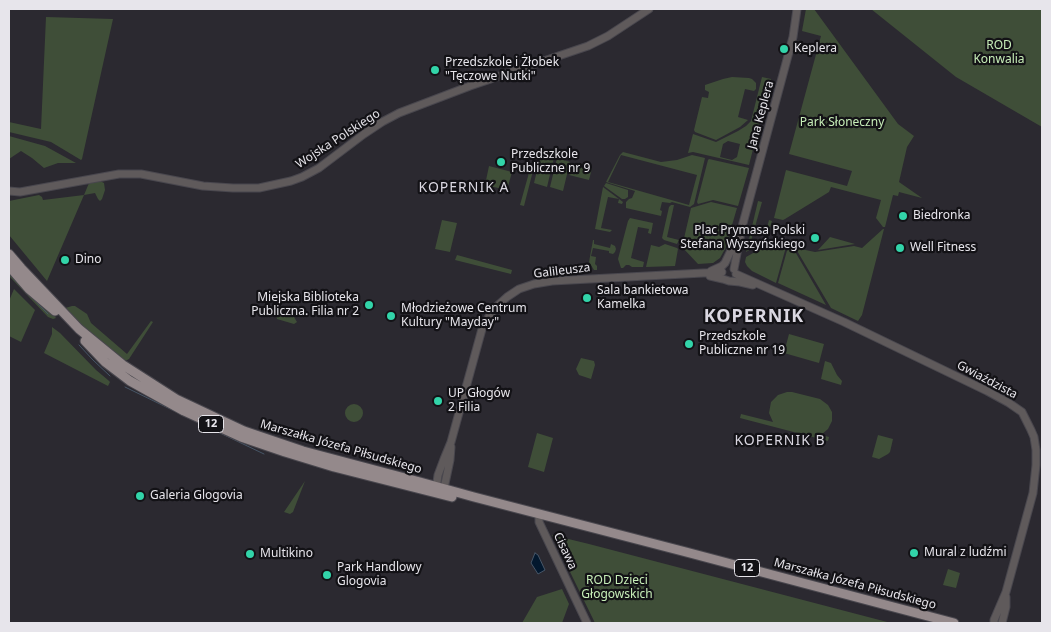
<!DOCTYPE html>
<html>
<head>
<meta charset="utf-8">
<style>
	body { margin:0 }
	#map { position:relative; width:1051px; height:632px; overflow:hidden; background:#2b2930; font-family:"Noto Sans",sans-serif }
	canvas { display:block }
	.frame { position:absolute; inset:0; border:10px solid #e7e5eb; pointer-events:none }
</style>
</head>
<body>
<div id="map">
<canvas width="1051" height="632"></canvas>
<div class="frame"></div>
</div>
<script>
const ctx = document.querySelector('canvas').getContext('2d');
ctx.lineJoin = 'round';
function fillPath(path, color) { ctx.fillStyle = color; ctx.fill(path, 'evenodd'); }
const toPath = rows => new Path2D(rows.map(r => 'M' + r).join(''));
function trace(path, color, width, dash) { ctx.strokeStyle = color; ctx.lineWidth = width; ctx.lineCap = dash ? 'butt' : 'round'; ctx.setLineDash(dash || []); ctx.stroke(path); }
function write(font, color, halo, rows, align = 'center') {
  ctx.font = font + ' "Noto Sans",sans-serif'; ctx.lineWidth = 4.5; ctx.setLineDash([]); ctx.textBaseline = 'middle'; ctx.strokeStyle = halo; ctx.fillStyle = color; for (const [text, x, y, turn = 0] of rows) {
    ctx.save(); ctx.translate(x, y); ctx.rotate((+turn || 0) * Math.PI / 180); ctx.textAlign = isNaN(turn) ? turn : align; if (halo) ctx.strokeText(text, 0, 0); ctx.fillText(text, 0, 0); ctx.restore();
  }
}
fillPath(toPath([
	[806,9,814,9,898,124,914,136,907,147,899,182,922,198,899,192,898,196,893,195,885,227,883,227,876,218,881,200,831,187,829,192,785,219,783,220,774,218,786,170,847,186,852,171,789,154,821,36,802,31],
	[871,9,1042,9,1042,127,956,77],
	[46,17,113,19,82,159,81,160,51,142,9,132,9,122,41,129],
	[732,77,749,78,752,79,756,83,756,89,754,91,745,89,738,117,748,120,740,127,716,140,695,132,694,130,702,97,708,98,709,92,705,90,705,85,723,79],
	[762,77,771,79,749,165,693,152,688,153,693,134,716,142,738,131,746,126,751,121],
	[728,141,740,144,737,157,732,160,720,157,723,144],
	[9,136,45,146,76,163,58,163,44,168,32,158,21,151,9,159],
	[623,152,661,162,677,160,692,155,705,158,694,204,690,207,672,202,670,203,662,202,660,210,662,211,661,216,626,208,626,202,629,199,632,198,635,191,606,182,620,155],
	[621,155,697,175,689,205,608,182],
	[541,154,554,158,547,187,534,183],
	[557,158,570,162,563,191,550,187],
	[709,159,749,168,738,206,713,200,698,204,697,202,708,160],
	[532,162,535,163,524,206,520,205],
	[572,163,592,168,589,180,569,175],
	[489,166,512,172,507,190,485,185],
	[100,181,104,183,105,190,102,199,100,201,98,199,95,193,84,195,47,281,9,235,9,201,39,195,42,197,43,200,84,195,89,183],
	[606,183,628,190,628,197,625,199,622,199,604,186],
	[603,187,623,202,622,204,618,203,619,199,608,197,601,228,612,230,610,232,595,229],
	[758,201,762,202,751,241,758,244,764,240,769,220,772,221,766,240,746,252],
	[711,202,737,208,725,249,720,258,713,263,698,264,682,247,691,208],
	[671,205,674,205,667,237,679,240,677,244,664,240,662,238,669,207],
	[630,218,653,223,651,234,648,233,649,229,638,227,631,258,644,262,643,267,632,267,629,265,626,265,623,268,621,268,618,259,628,221],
	[442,220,457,223,450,252,435,249],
	[883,229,884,229,862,315,858,321,831,308,796,249,796,248,815,252,854,246,862,248],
	[830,237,855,244,818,250],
	[593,240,594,240,594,244,610,248,611,244,615,246,616,249,615,252,613,254,609,253,609,251,593,248,591,256,596,257,595,264,597,266,597,270,594,270,589,262],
	[771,243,786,247,776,283,752,271,747,266,745,262,746,257],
	[665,244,677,248,678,249,675,266,646,267,651,245,659,247],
	[788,247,793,248,826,305,778,283],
	[457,255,512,270,511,274,455,260],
	[9,271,52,313,56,318,53,319,48,317,9,276],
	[14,289,35,310,21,342,9,336,9,301],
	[72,306,75,306,87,314,91,323,127,354,151,321,153,322,129,359,123,362,62,309],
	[288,307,297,322,294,324,277,319,276,313],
	[52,327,60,333,96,370,108,380,110,382,108,386,44,353,52,334],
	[789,334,824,344,819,363,784,353],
	[581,358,594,361,595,365,591,379,579,375,576,369],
	[825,361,831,363,837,375,842,381,841,385,821,379],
	[787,392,792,392,820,399,828,405,832,412,832,421,828,429,821,435,829,437,828,441,740,418,741,414,773,422,769,413,771,402,778,395],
	'345 413a9 9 0 1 1 18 0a9 9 0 1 1-18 0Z',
	[537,433,553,438,544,472,528,467],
	[878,435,893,439,890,452,888,454,879,459,872,457],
	[305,481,293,512,290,514,284,512],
	[552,535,589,544,891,623,595,623],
	[948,569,960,573,956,588,943,585],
	[562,589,569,604,562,623,522,623,537,597]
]), '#3f4e38');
const water = toPath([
	[535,553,538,555,545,570,538,574,531,563,535,553]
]);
fillPath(water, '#03182e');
trace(water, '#475667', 1);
trace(toPath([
	[9,274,48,314],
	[79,345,93,360,110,376],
	[125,387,199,423,264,454]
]), '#475667', 1);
const tertiary = toPath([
	[9,191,20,192,119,174,141,174,203,186,233,188,259,188,291,181,302,177,319,168,364,134,382,122,399,113,470,86,588,46,608,36,649,9],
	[734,269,742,227,793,37,797,9],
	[711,271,722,266,725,263,736,240],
	[736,274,844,322,987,391,1009,403,1022,412,1031,430,1034,437,1036,450,1036,465,1033,493,1006,592,994,620,994,623],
	[710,276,723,279,729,281,740,282,753,285],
	[436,489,438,475,444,459,451,442,482,329,488,318,497,306,507,297,519,289,534,284,552,281,722,272],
	[443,493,450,460,451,447],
	[539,514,539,522,587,623],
	[1002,623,1006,607,1006,597]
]);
const primary = toPath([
	[9,254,21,268,79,329,123,365,176,399,244,431,303,451,420,482,474,497,686,552,954,623],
	[9,266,29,289,55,311],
	[85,341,105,362,130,381,184,411,241,437,285,452,334,467,452,497]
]);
trace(tertiary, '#49474e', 9);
trace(primary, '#49474e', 11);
trace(tertiary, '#5f5a5b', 7);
trace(primary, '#94898b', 9);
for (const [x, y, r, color] of [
	[784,49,5,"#32d4a9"],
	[435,70,5,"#32d4a9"],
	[501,162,5,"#32d4a9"],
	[903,216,5,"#32d4a9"],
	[815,238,5,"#32d4a9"],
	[900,248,5,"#32d4a9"],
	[65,260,5,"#32d4a9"],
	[587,298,5,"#32d4a9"],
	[369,305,5,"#32d4a9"],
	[391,316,5,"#32d4a9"],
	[689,344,5,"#32d4a9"],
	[438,401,5,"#32d4a9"],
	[140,496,5,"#32d4a9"],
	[914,553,5,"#32d4a9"],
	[250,554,5,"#32d4a9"],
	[327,575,5,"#32d4a9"]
]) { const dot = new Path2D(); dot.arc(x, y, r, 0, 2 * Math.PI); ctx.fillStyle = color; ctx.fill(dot); trace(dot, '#131216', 2); }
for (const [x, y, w] of [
	[211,424,25],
	[747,568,25]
]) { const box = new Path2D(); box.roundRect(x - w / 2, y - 8.5, w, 17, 4); ctx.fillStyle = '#131216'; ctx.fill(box); trace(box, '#e7e5eb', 1); }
write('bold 11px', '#e7e5eb', null, [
	["12",211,424],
	["12",747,568]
]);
write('12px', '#c7eeb8', '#131216', [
	["ROD",999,46],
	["Konwalia",999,60],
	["Park Słoneczny",842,123],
	["ROD Dzieci",617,581],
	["Głogowskich",617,595]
]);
write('12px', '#e7e5eb', '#131216', [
	["Keplera",794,49],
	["Przedszkole i Żłobek",445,63],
	["\"Tęczowe Nutki\"",445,77],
	["Przedszkole",511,155],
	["Publiczne nr 9",511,169],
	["Biedronka",913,216],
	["Plac Prymasa Polski",805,231,"right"],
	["Stefana Wyszyńskiego",805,245,"right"],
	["Well Fitness",910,248],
	["Dino",75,260],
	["Sala bankietowa",597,291],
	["Kamelka",597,305],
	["Miejska Biblioteka",359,298,"right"],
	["Publiczna. Filia nr 2",359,312,"right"],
	["Młodzieżowe Centrum",401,309],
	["Kultury \"Mayday\"",401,323],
	["Przedszkole",699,337],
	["Publiczne nr 19",699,351],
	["UP Głogów",448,394],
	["2 Filia",448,408],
	["Galeria Glogovia",150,496],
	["Mural z ludźmi",924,553],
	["Multikino",260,554],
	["Park Handlowy",337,568],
	["Glogovia",337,582]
], 'left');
write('12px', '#e7e5eb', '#131216', [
	["Jana Keplera",761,115,-75],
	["Wojska Polskiego",338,139,-33],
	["Galileusza",562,271,-7],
	["Gwiaździsta",987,380,28],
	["Marszałka Józefa Piłsudskiego",341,447,16],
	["Cisawa",565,551,65],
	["Marszałka Józefa Piłsudskiego",855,584,15]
]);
ctx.letterSpacing = '1px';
write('14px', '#dad7e1', '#131216', [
	["KOPERNIK A",464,188],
	["KOPERNIK B",780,441]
]);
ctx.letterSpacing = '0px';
ctx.letterSpacing = '1px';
write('bold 18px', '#dad7e1', '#131216', [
	["KOPERNIK",754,317]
]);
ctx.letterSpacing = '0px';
</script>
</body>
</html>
